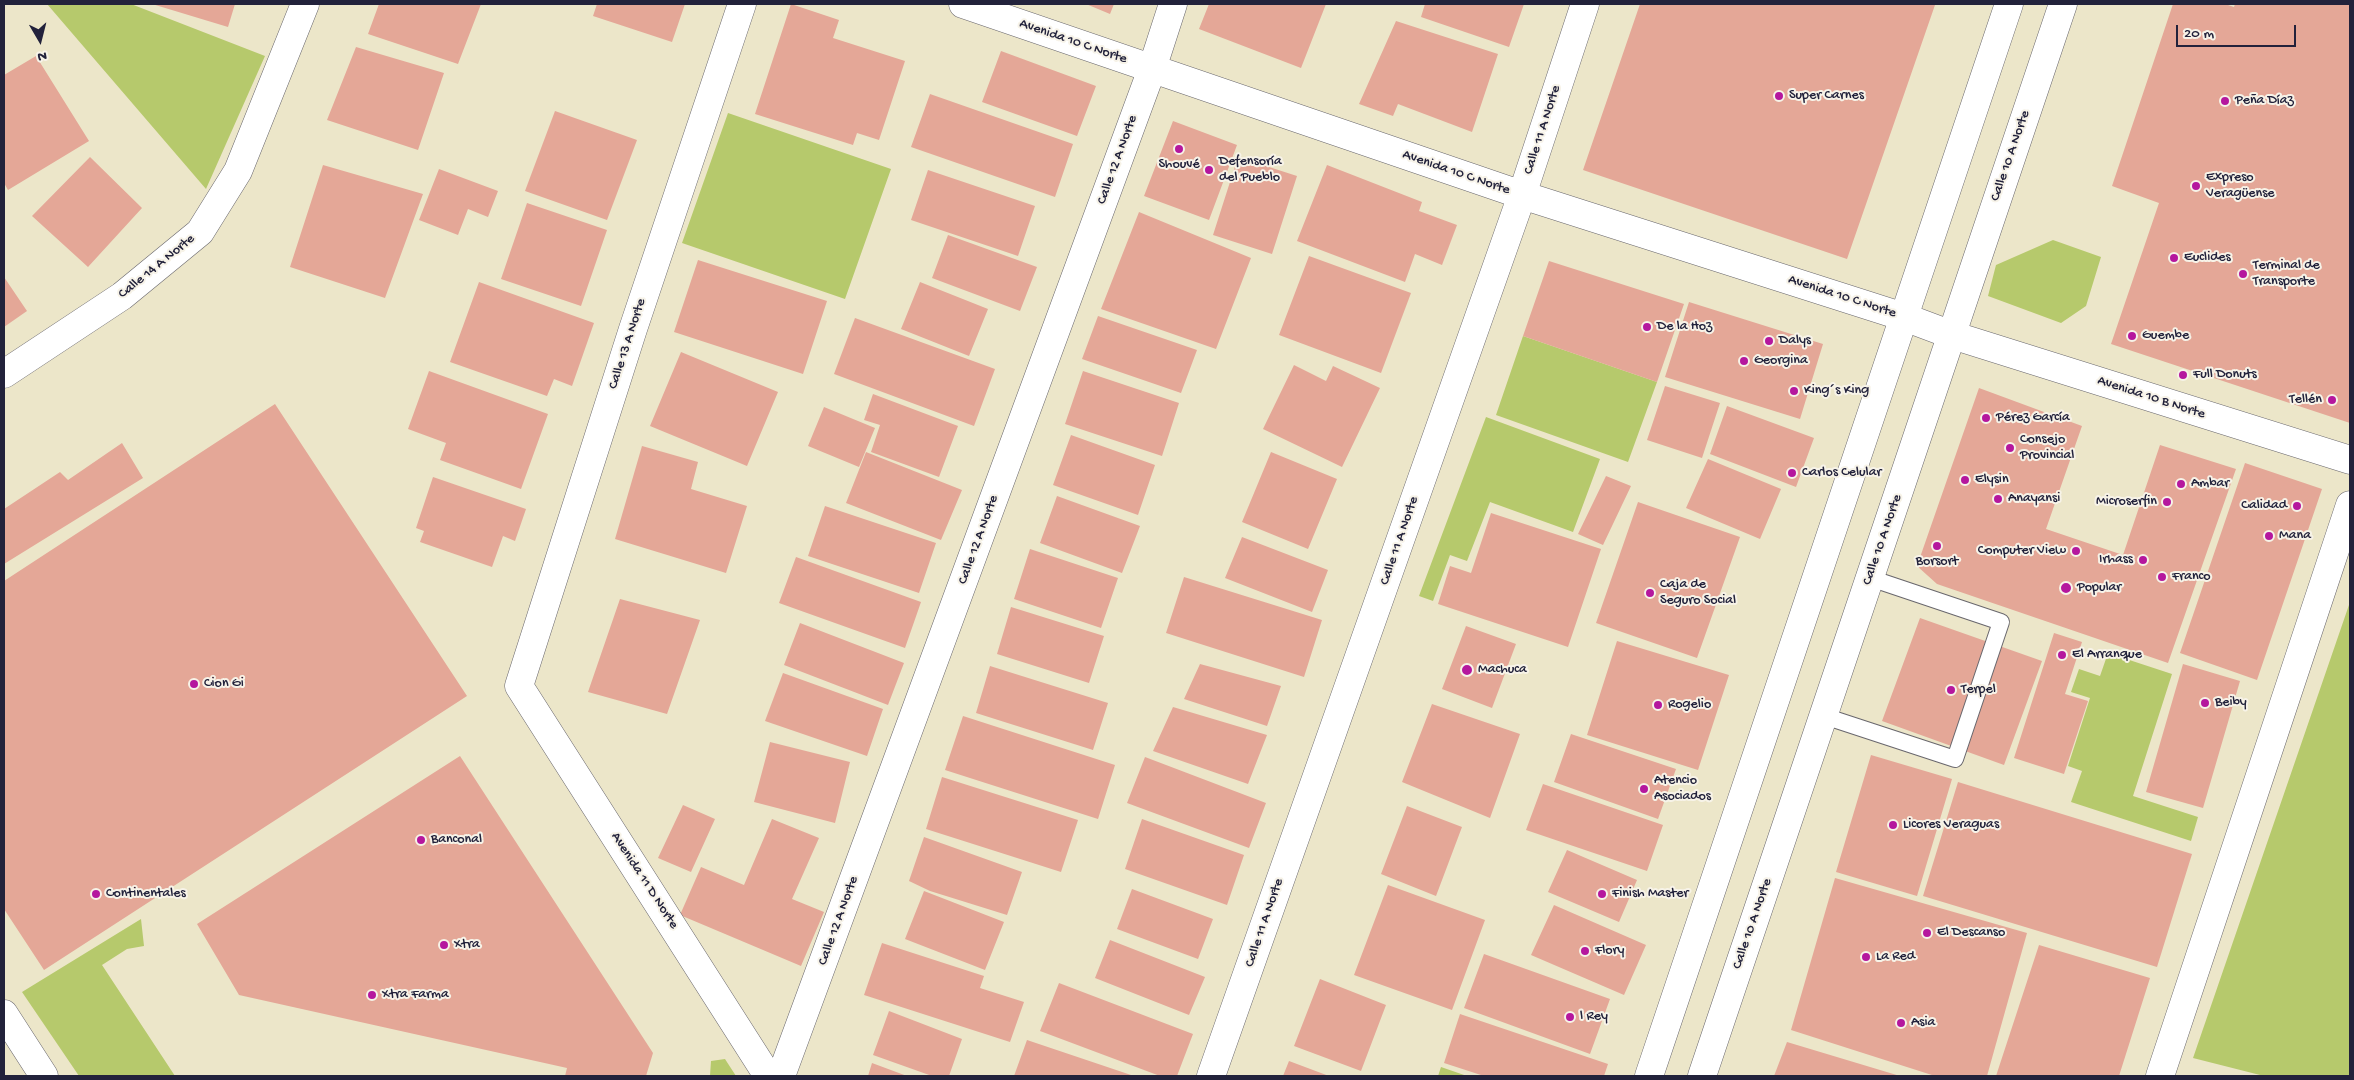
<!DOCTYPE html>
<html>
<head>
<meta charset="utf-8">
<style>
	body { margin:0 }
	#map { position:relative; width:2354px; height:1080px; overflow:hidden; background:#ece6c9; font-family:"Gochi Hand",sans-serif }
	canvas { display:block }
	.frame { position:absolute; inset:0; border:5px solid #22223b; pointer-events:none }
	.north { position:absolute; left:15px; top:15px; width:50px; height:50px; -webkit-text-stroke:4px #f7f3e8; paint-order:stroke; rotate:172deg; font-size:14px; font-weight:700; line-height:20px; text-align:center; color:#22223b }
	.north::after { content:''; display:block; margin:auto; width:18px; height:22px; background:#22223b; clip-path:polygon(50% 0,100% 100%,50% 72%,0 100%) }
	.scale { position:absolute; left:2176px; top:25px; width:120px; height:22px; box-sizing:border-box; border:2px solid #22223b; border-top:0; padding-left:6px; font-size:15px; line-height:18px; white-space:nowrap; color:#22223b; -webkit-text-stroke:4px #f7f3e8; paint-order:stroke }
</style>
</head>
<body>
<div id="map">
<canvas width="2354" height="1080"></canvas>
<div class="frame"></div>
<div class="north">N</div>
<div class="scale">20 m</div>
</div>
<script>
const ctx = document.querySelector('canvas').getContext('2d');
ctx.lineJoin = 'round';
function fillPath(path, color) { ctx.fillStyle = color; ctx.fill(path, 'evenodd'); }
const toPath = rows => new Path2D(rows.map(r => 'M' + r).join(''));
function trace(path, color, width, dash) { ctx.strokeStyle = color; ctx.lineWidth = width; ctx.lineCap = dash ? 'butt' : 'round'; ctx.setLineDash(dash || []); ctx.stroke(path); }
function write(font, color, halo, rows, align = 'center') {
  ctx.font = font + ' "Gochi Hand",sans-serif'; ctx.lineWidth = 4; ctx.setLineDash([]); ctx.textBaseline = 'middle'; ctx.strokeStyle = halo; ctx.fillStyle = color; for (const [text, x, y, turn = 0] of rows) {
    ctx.save(); ctx.translate(x, y); ctx.rotate((+turn || 0) * Math.PI / 180); ctx.textAlign = isNaN(turn) ? turn : align; if (halo) ctx.strokeText(text, 0, 0); ctx.fillText(text, 0, 0); ctx.restore();
  }
}
fillPath(toPath([
	[47,4,131,4,265,56,206,189],
	[728,113,891,169,845,299,682,243],
	[2053,240,2101,257,2086,306,2061,323,1988,296,1996,265],
	[1523,336,1657,382,1628,462,1496,415],
	[1486,417,1600,459,1573,532,1490,502,1467,561,1450,555,1433,601,1419,596],
	[2350,602,2350,1076,2264,1076,2193,1058],
	[2108,653,2172,674,2133,796,2198,817,2191,841,2071,802,2082,771,2068,766,2090,698,2071,692,2079,669,2100,676],
	[141,919,144,946,127,949,102,965,175,1076,79,1076,22,992],
	[725,1059,736,1076,710,1076,711,1061],
	[1441,1067,1467,1076,1438,1076]
]), '#b6c96c');
fillPath(toPath([
	[152,4,235,4,228,27],
	[379,4,481,4,458,64,368,34],
	[597,4,685,4,672,42,593,16],
	[791,4,839,20,833,38,905,61,879,140,857,133,853,145,755,114],
	[1086,4,1114,4,1110,14],
	[1209,4,1326,4,1301,68,1199,29],
	[1425,4,1524,4,1509,47,1421,17],
	[1640,4,1935,5,1847,259,1583,170],
	[2173,4,2225,4,2234,7,2235,4,2350,4,2350,423,2111,344,2159,203,2112,186],
	[1396,21,1498,54,1472,132,1398,104,1393,116,1359,104],
	[356,47,444,73,418,150,327,120],
	[1001,51,1096,86,1077,136,982,102],
	[36,56,89,141,8,190,4,183,4,75],
	[930,94,1073,144,1055,197,911,147],
	[555,111,637,140,607,220,525,191],
	[1173,121,1237,145,1209,220,1144,196],
	[90,157,142,208,88,267,32,216],
	[1238,157,1297,176,1272,254,1213,235],
	[323,165,423,194,385,298,290,267],
	[1327,165,1422,202,1419,211,1457,225,1442,265,1415,254,1405,282,1297,241],
	[439,169,498,191,488,217,468,209,458,235,419,220],
	[928,170,1035,206,1018,256,911,220],
	[527,203,607,230,581,306,501,279],
	[1139,212,1251,258,1216,349,1101,309],
	[948,235,1037,267,1020,311,932,278],
	[1309,256,1411,293,1381,373,1279,335],
	[698,260,827,301,803,374,674,332],
	[1549,261,1684,304,1657,382,1523,336],
	[4,277,27,311,4,327],
	[479,282,594,323,572,386,554,379,547,396,450,362],
	[920,282,988,309,969,356,901,329],
	[1689,302,1823,344,1800,419,1665,377],
	[1098,316,1197,350,1181,393,1082,359],
	[855,318,995,369,974,426,834,374],
	[681,352,778,392,747,466,650,426],
	[1294,365,1326,381,1333,366,1380,388,1342,467,1263,429],
	[429,371,548,414,521,489,440,460,446,443,408,429],
	[1083,371,1179,403,1162,456,1065,424],
	[1665,386,1720,403,1702,458,1647,440],
	[1979,388,2082,426,2046,529,2123,555,2160,445,2236,469,2168,663,1937,584,1917,566],
	[873,394,958,426,939,477,871,452,880,425,864,420],
	[275,404,467,696,44,970,4,909,4,581],
	[1727,406,1814,438,1796,487,1710,454],
	[824,407,875,428,859,467,808,446],
	[1071,435,1155,465,1138,515,1053,485],
	[122,443,143,478,4,564,4,509,60,472,68,480],
	[642,446,698,462,691,489,747,506,726,573,615,539],
	[866,452,962,490,941,540,846,503],
	[1271,452,1337,479,1308,549,1242,522],
	[1708,459,1781,489,1760,539,1686,508],
	[2245,463,2322,489,2257,680,2180,653],
	[1606,476,1631,486,1603,545,1578,534],
	[433,477,526,509,515,541,503,536,492,567,420,542,424,531,416,528],
	[1057,496,1140,526,1122,573,1040,543],
	[1638,502,1740,537,1697,658,1596,623],
	[825,506,936,543,919,593,808,556],
	[1491,513,1601,549,1568,647,1438,604,1450,566,1471,573],
	[1242,537,1328,570,1312,612,1225,578],
	[1030,549,1118,578,1101,628,1014,599],
	[796,557,921,602,905,648,779,603],
	[1184,577,1322,620,1304,677,1166,633],
	[620,599,700,620,667,714,588,692],
	[1011,607,1104,636,1089,683,997,654],
	[1920,618,2042,661,2004,765,1882,721],
	[800,623,904,663,888,705,784,665],
	[1466,626,1516,644,1492,708,1442,689],
	[2054,633,2082,642,2065,694,2088,701,2064,774,2014,758],
	[1617,641,1729,675,1698,770,1587,735],
	[1200,664,1281,686,1267,726,1184,699],
	[2183,664,2240,681,2203,808,2146,792],
	[990,666,1108,703,1093,750,976,713],
	[783,673,883,709,867,756,765,721],
	[1432,704,1520,734,1490,818,1402,782],
	[1173,707,1267,735,1248,784,1153,751],
	[963,716,1115,765,1098,819,945,770],
	[1571,734,1676,769,1658,819,1554,782],
	[770,742,850,762,835,823,754,802],
	[1871,755,1952,779,1917,896,1836,872],
	[460,756,653,1053,646,1076,565,1076,567,1068,239,995,197,924],
	[1145,757,1266,803,1249,848,1127,803],
	[942,777,1078,820,1061,872,926,829],
	[1958,782,2192,854,2157,967,1923,896],
	[1543,784,1663,825,1647,871,1526,830],
	[683,805,715,819,691,872,658,858],
	[1407,806,1462,827,1436,896,1381,874],
	[772,819,819,838,792,899,824,912,801,966,680,915,701,867,744,885],
	[1142,819,1244,855,1227,905,1125,869],
	[924,837,1022,872,1007,915,930,891,909,881],
	[1567,850,1637,880,1619,922,1548,892],
	[1835,878,2027,933,1987,1076,1935,1076,1791,1030],
	[1388,885,1485,920,1452,1010,1354,975],
	[1132,889,1213,919,1198,959,1117,929],
	[924,891,1004,922,985,970,905,939],
	[1554,905,1646,945,1624,995,1531,955],
	[1110,940,1205,977,1189,1015,1095,978],
	[882,943,984,976,980,988,1024,1002,1010,1042,864,995],
	[2039,945,2150,978,2119,1076,1996,1076],
	[1484,954,1610,999,1590,1054,1464,1008],
	[1320,979,1386,1005,1361,1071,1294,1046],
	[1059,983,1193,1034,1177,1076,1160,1076,1040,1031],
	[889,1011,962,1039,949,1076,932,1076,873,1055],
	[1460,1014,1608,1064,1604,1076,1484,1076,1444,1063],
	[1027,1040,1134,1076,1014,1076],
	[1787,1042,1900,1076,1774,1076],
	[1289,1061,1329,1076,1283,1076],
	[872,1063,907,1076,868,1076]
]), '#e4a797');
const lane = toPath([
	[1824,716,1955,759,2001,622,1870,578]
]);
const street = toPath([
	[742,4,633,329,519,686,768,1076],
	[963,4,1522,195,1904,317],
	[4,374,122,296,200,232,238,171,305,4],
	[781,1076,1152,69,1173,4],
	[1211,1076,1522,195,1585,4],
	[2160,1076,2350,505]
]);
const secondary = toPath([
	[1904,317,1952,335,2350,460]
]);
const primary = toPath([
	[1649,1076,2009,4],
	[1702,1076,2063,4]
]);
const highway = toPath([
	[4,1014,44,1076]
]);
trace(lane, '#69676d', 18);
trace(street, '#69676d', 29);
trace(secondary, '#69676d', 29);
trace(primary, '#69676d', 29);
trace(highway, '#69676d', 29);
trace(lane, '#fff', 16);
trace(street, '#fff', 28);
trace(secondary, '#fff', 28);
trace(primary, '#fff', 28);
trace(highway, '#fff', 28);
for (const [x, y, r, color] of [
	[1779,96,5,"#b5179e"],
	[2225,101,5,"#b5179e"],
	[1179,149,5,"#b5179e"],
	[1209,170,5,"#b5179e"],
	[2196,186,5,"#b5179e"],
	[2174,258,5,"#b5179e"],
	[2243,274,5,"#b5179e"],
	[1647,327,5,"#b5179e"],
	[2132,336,5,"#b5179e"],
	[1769,341,5,"#b5179e"],
	[1744,361,5,"#b5179e"],
	[2183,375,5,"#b5179e"],
	[1794,391,5,"#b5179e"],
	[2332,400,5,"#b5179e"],
	[1986,418,5,"#b5179e"],
	[2010,448,5,"#b5179e"],
	[1792,473,5,"#b5179e"],
	[1965,480,5,"#b5179e"],
	[2181,484,5,"#b5179e"],
	[1998,499,5,"#b5179e"],
	[2167,502,5,"#b5179e"],
	[2297,506,5,"#b5179e"],
	[2269,536,5,"#b5179e"],
	[1937,546,5,"#b5179e"],
	[2076,551,5,"#b5179e"],
	[2143,560,5,"#b5179e"],
	[2162,577,5,"#b5179e"],
	[2066,588,6,"#b5179e"],
	[1650,593,5,"#b5179e"],
	[2062,655,5,"#b5179e"],
	[1467,670,6,"#b5179e"],
	[194,684,5,"#b5179e"],
	[1951,690,5,"#b5179e"],
	[2205,703,5,"#b5179e"],
	[1658,705,5,"#b5179e"],
	[1644,789,5,"#b5179e"],
	[1893,825,5,"#b5179e"],
	[421,840,5,"#b5179e"],
	[96,894,5,"#b5179e"],
	[1602,894,5,"#b5179e"],
	[1927,933,5,"#b5179e"],
	[444,945,5,"#b5179e"],
	[1585,951,5,"#b5179e"],
	[1866,957,5,"#b5179e"],
	[372,995,5,"#b5179e"],
	[1570,1017,5,"#b5179e"],
	[1901,1023,5,"#b5179e"]
]) { const dot = new Path2D(); dot.arc(x, y, r, 0, 2 * Math.PI); ctx.fillStyle = color; ctx.fill(dot); trace(dot, '#f7f3e8', 2); }
write('14px', '#22223b', '#f7f3e8', [
	["Avenida 10 C Norte",1073,42,19],
	["Calle 11 A Norte",1543,130,-72],
	["Calle 10 A Norte",2011,156,-71],
	["Calle 12 A Norte",1118,160,-70],
	["Avenida 10 C Norte",1456,173,19],
	["Calle 14 A Norte",157,267,-39],
	["Avenida 10 C Norte",1842,297,18],
	["Calle 13 A Norte",628,344,-72],
	["Avenida 10 B Norte",2151,398,18],
	["Calle 12 A Norte",979,540,-70],
	["Calle 10 A Norte",1883,540,-71],
	["Calle 11 A Norte",1400,541,-71],
	["Avenida 11 D Norte",644,881,57],
	["Calle 12 A Norte",839,921,-70],
	["Calle 11 A Norte",1265,923,-71],
	["Calle 10 A Norte",1753,924,-71]
]);
write('14px', '#22223b', '#f7f3e8', [
	["Super Carnes",1789,96],
	["Peña Díaz",2235,101],
	["Defensoría",1219,162],
	["del Pueblo",1219,178],
	["Shouvé",1179,165,"center"],
	["Expreso",2206,178],
	["Veragüense",2206,194],
	["Euclides",2184,258],
	["Terminal de",2253,266],
	["Transporte",2253,282],
	["De la Hoz",1657,327],
	["Guembe",2142,336],
	["Dalys",1779,341],
	["Georgina",1754,361],
	["Full Donuts",2193,375],
	["King´s King",1804,391],
	["Tellén",2322,400,"right"],
	["Pérez García",1996,418],
	["Consejo",2020,440],
	["Provincial",2020,456],
	["Carlos Celular",1802,473],
	["Elysin",1975,480],
	["Ambar",2191,484],
	["Anayansi",2008,499],
	["Microserfin",2157,502,"right"],
	["Calidad",2287,506,"right"],
	["Mana",2279,536],
	["Computer View",2066,551,"right"],
	["Irhass",2133,560,"right"],
	["Borsort",1937,562,"center"],
	["Franco",2172,577],
	["Caja de",1660,585],
	["Seguro Social",1660,601],
	["Popular",2077,588],
	["El Arranque",2072,655],
	["Machuca",1478,670],
	["Cion Gi",204,684],
	["Terpel",1961,690],
	["Beiby",2215,703],
	["Rogelio",1668,705],
	["Atencio",1654,781],
	["Asociados",1654,797],
	["Licores Veraguas",1903,825],
	["Banconal",431,840],
	["Continentales",106,894],
	["Finish Master",1612,894],
	["El Descanso",1937,933],
	["Xtra",454,945],
	["Flory",1595,951],
	["La Red",1876,957],
	["Xtra Farma",382,995],
	["l Rey",1580,1017],
	["Asia",1911,1023]
], 'left');
</script>
</body>
</html>
